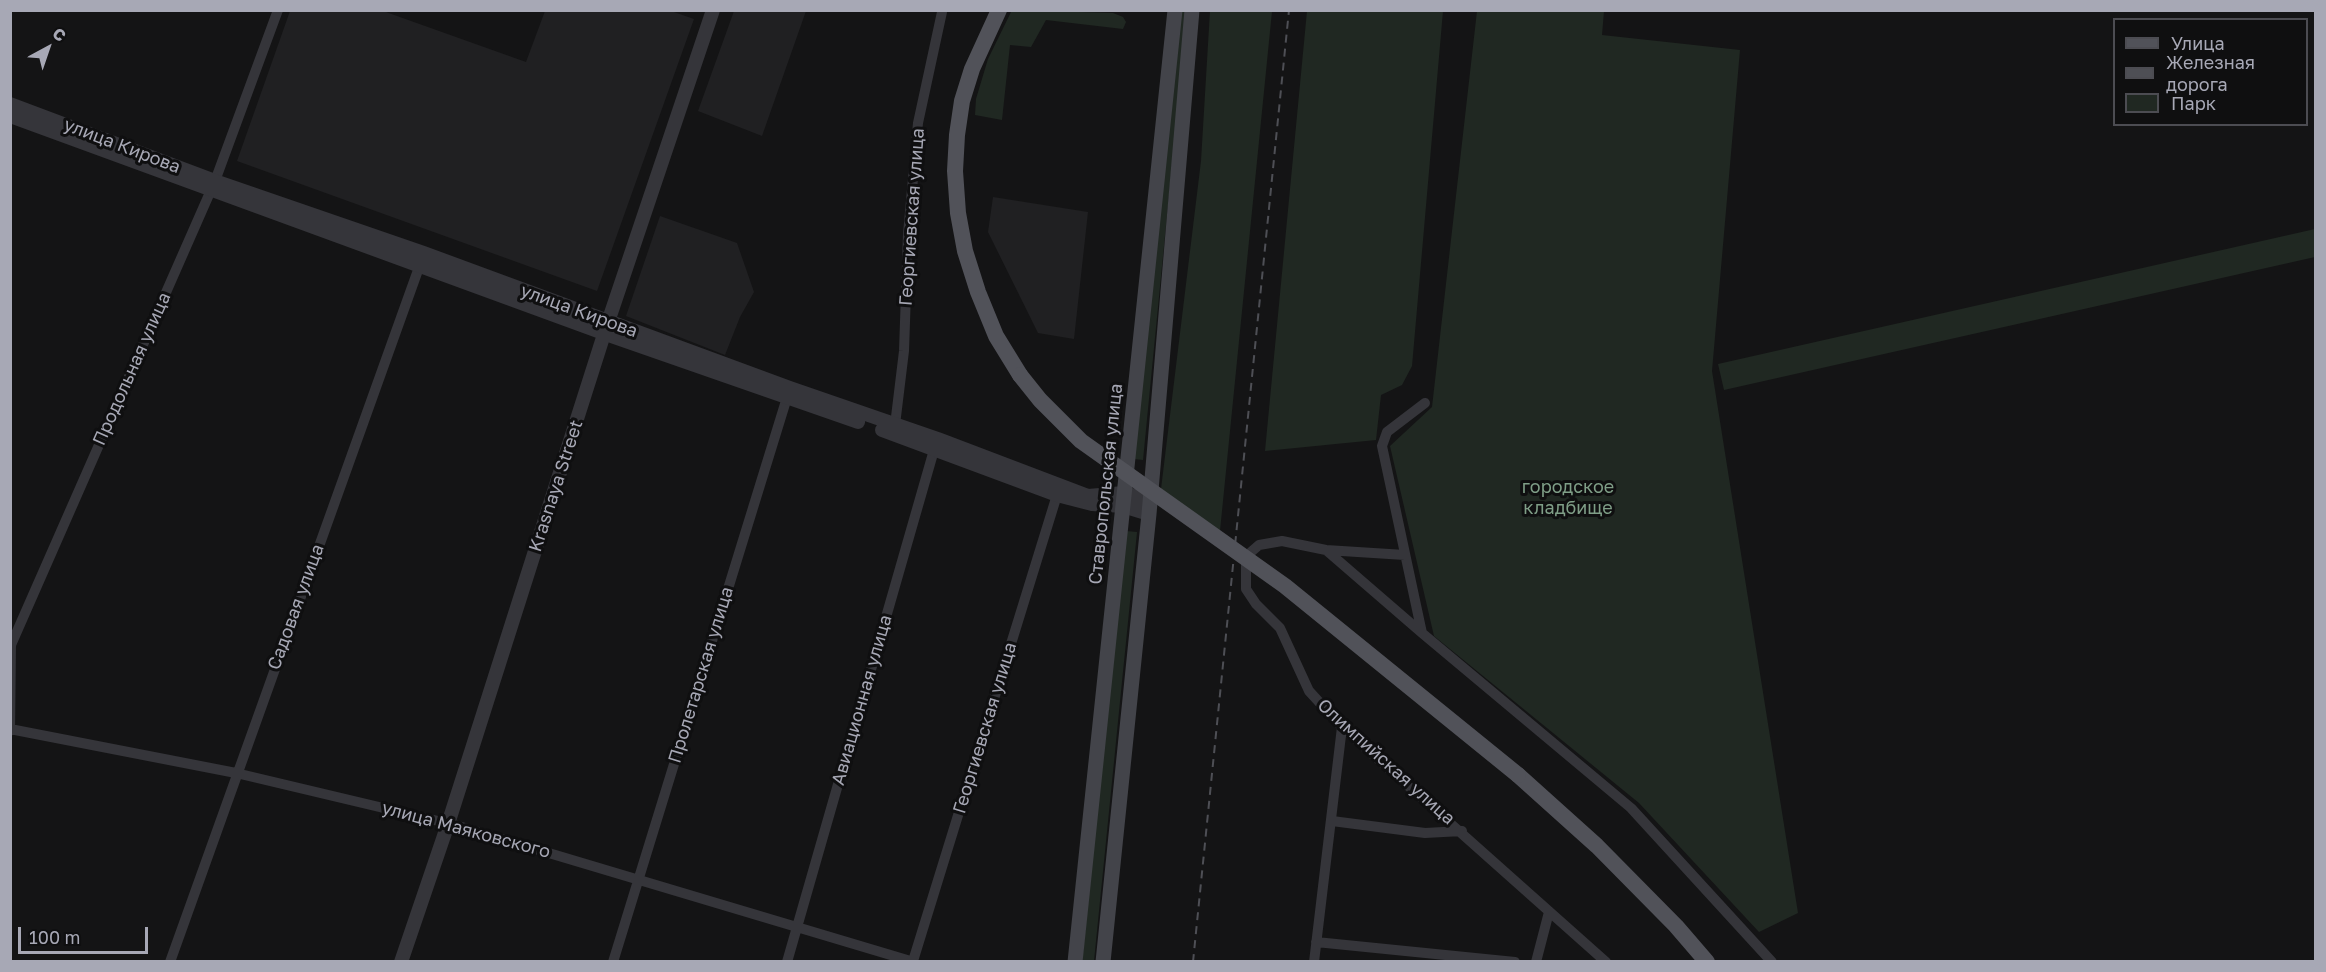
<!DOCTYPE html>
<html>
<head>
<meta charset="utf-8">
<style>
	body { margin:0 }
	#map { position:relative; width:2326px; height:972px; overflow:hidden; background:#141415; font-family:"Golos Text",sans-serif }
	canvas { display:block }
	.frame { position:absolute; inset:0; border:12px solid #a7a8b5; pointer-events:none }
	.legend { position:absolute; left:2113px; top:18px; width:195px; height:108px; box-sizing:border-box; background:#0f0f10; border:2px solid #4c4c52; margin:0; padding:8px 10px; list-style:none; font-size:18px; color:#a7a8b5 }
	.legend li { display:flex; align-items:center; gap:12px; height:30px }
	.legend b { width:30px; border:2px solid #4c4c52 }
	.north { position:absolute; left:18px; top:18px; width:60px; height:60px; -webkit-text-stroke:4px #0f0f10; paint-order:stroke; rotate:40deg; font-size:16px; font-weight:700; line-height:24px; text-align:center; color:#a7a8b5 }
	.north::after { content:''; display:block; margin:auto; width:21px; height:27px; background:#a7a8b5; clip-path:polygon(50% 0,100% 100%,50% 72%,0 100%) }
	.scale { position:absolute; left:18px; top:927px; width:130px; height:27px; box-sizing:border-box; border:3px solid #a7a8b5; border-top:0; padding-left:8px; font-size:18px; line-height:21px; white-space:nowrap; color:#a7a8b5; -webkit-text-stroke:4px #0f0f10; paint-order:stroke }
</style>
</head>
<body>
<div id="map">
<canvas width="2326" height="972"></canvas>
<div class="frame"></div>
<ul class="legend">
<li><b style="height:8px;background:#515259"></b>Улица</li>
<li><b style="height:8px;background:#4e4f55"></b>Железная дорога</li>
<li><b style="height:16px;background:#202822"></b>Парк</li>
</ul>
<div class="north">С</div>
<div class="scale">100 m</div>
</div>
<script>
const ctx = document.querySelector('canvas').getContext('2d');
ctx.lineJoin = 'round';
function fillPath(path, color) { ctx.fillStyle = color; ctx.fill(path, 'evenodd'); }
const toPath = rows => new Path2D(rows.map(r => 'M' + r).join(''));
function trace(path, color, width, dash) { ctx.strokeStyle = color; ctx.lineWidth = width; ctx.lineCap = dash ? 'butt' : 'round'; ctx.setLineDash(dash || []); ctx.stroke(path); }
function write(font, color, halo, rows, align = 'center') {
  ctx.font = font + ' "Golos Text",sans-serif'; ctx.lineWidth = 6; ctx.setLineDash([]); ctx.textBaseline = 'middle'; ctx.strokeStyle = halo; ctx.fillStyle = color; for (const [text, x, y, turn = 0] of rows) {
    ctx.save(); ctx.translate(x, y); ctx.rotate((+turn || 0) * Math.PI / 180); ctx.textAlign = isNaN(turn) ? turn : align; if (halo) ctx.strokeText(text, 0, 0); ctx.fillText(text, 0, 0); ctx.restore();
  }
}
fillPath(toPath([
	[290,11,383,11,526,62,545,11,671,11,694,19,597,291,237,161],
	[734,11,806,11,762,136,698,111],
	[993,197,1088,212,1074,339,1038,333,988,232],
	[660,216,737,243,754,292,740,317,725,355,626,316]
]), '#202022');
fillPath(toPath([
	[1012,10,1113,13,1123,17,1126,22,1123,29,1046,20,1031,47,1010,45,1002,120,975,115,976,99,988,59],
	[1178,11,1187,11,1143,460,1134,459],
	[1210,11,1272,11,1220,531,1161,489,1201,161],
	[1307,11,1443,11,1412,366,1402,385,1381,395,1376,440,1265,451],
	[1477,11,1604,11,1602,35,1740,50,1712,371,1798,913,1759,932,1639,803,1434,636,1390,446,1432,407],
	[2315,229,2315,257,1724,390,1718,364],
	[1126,531,1137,532,1094,961,1082,962]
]), '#202822');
trace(toPath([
	[895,425,904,351,908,234,918,123,942,12],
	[1326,550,1422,633,1631,808,1772,962],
	[1405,555,1326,550,1282,541,1259,545,1251,552,1246,565,1246,589,1256,604,1280,628,1309,691,1342,727,1606,962],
	[1422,633,1382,446,1387,432,1425,403],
	[10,729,236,773,455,825,914,962],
	[10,731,11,645,215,181,278,10],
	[1332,821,1425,833,1462,831],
	[1316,942,1515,962],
	[913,961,1057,495],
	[170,962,422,259],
	[613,962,789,391],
	[787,962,936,443],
	[1314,962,1342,727],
	[1536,962,1549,912]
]), '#35353a', 10);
trace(toPath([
	[10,104,215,181,424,253,790,388,938,439,1088,496,1124,493,1150,500],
	[10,116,614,337,858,422],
	[882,430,1057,495,1092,504,1123,506,1149,514],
	[401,962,448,824,606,328,713,10]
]), '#35353a', 14);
trace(toPath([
	[1075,962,1175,10],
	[1103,962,1149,514,1192,10]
]), '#43444a', 15);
trace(toPath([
	[999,10,972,69,962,101,957,135,955,171,958,213,965,251,978,292,996,336,1020,375],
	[1518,775,1597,846,1676,926,1707,962]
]), '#515259', 16);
trace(toPath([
	[1193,962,1289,10]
]), '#4e4f55', 2, [8, 6]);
trace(toPath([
	[1020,375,1040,400,1081,441,1285,586,1518,775]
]), '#515259', 16);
write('18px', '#a7a8b5', '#0f0f10', [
	["улица Кирова",122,146,21],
	["Георгиевская улица",912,217,-86],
	["улица Кирова",579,311,20],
	["Продольная улица",132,369,-66],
	["Ставропольская улица",1106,484,-84],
	["Krasnaya Street",556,486,-72],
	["Садовая улица",296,607,-70],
	["Пролетарская улица",701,675,-73],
	["Авиационная улица",862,700,-74],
	["Георгиевская улица",985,728,-73],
	["Олимпийская улица",1386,762,42],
	["улица Маяковского",466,830,15]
]);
write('18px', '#7f9e87', '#0f0f10', [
	["городское",1568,487],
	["кладбище",1568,508]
]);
</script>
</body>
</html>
